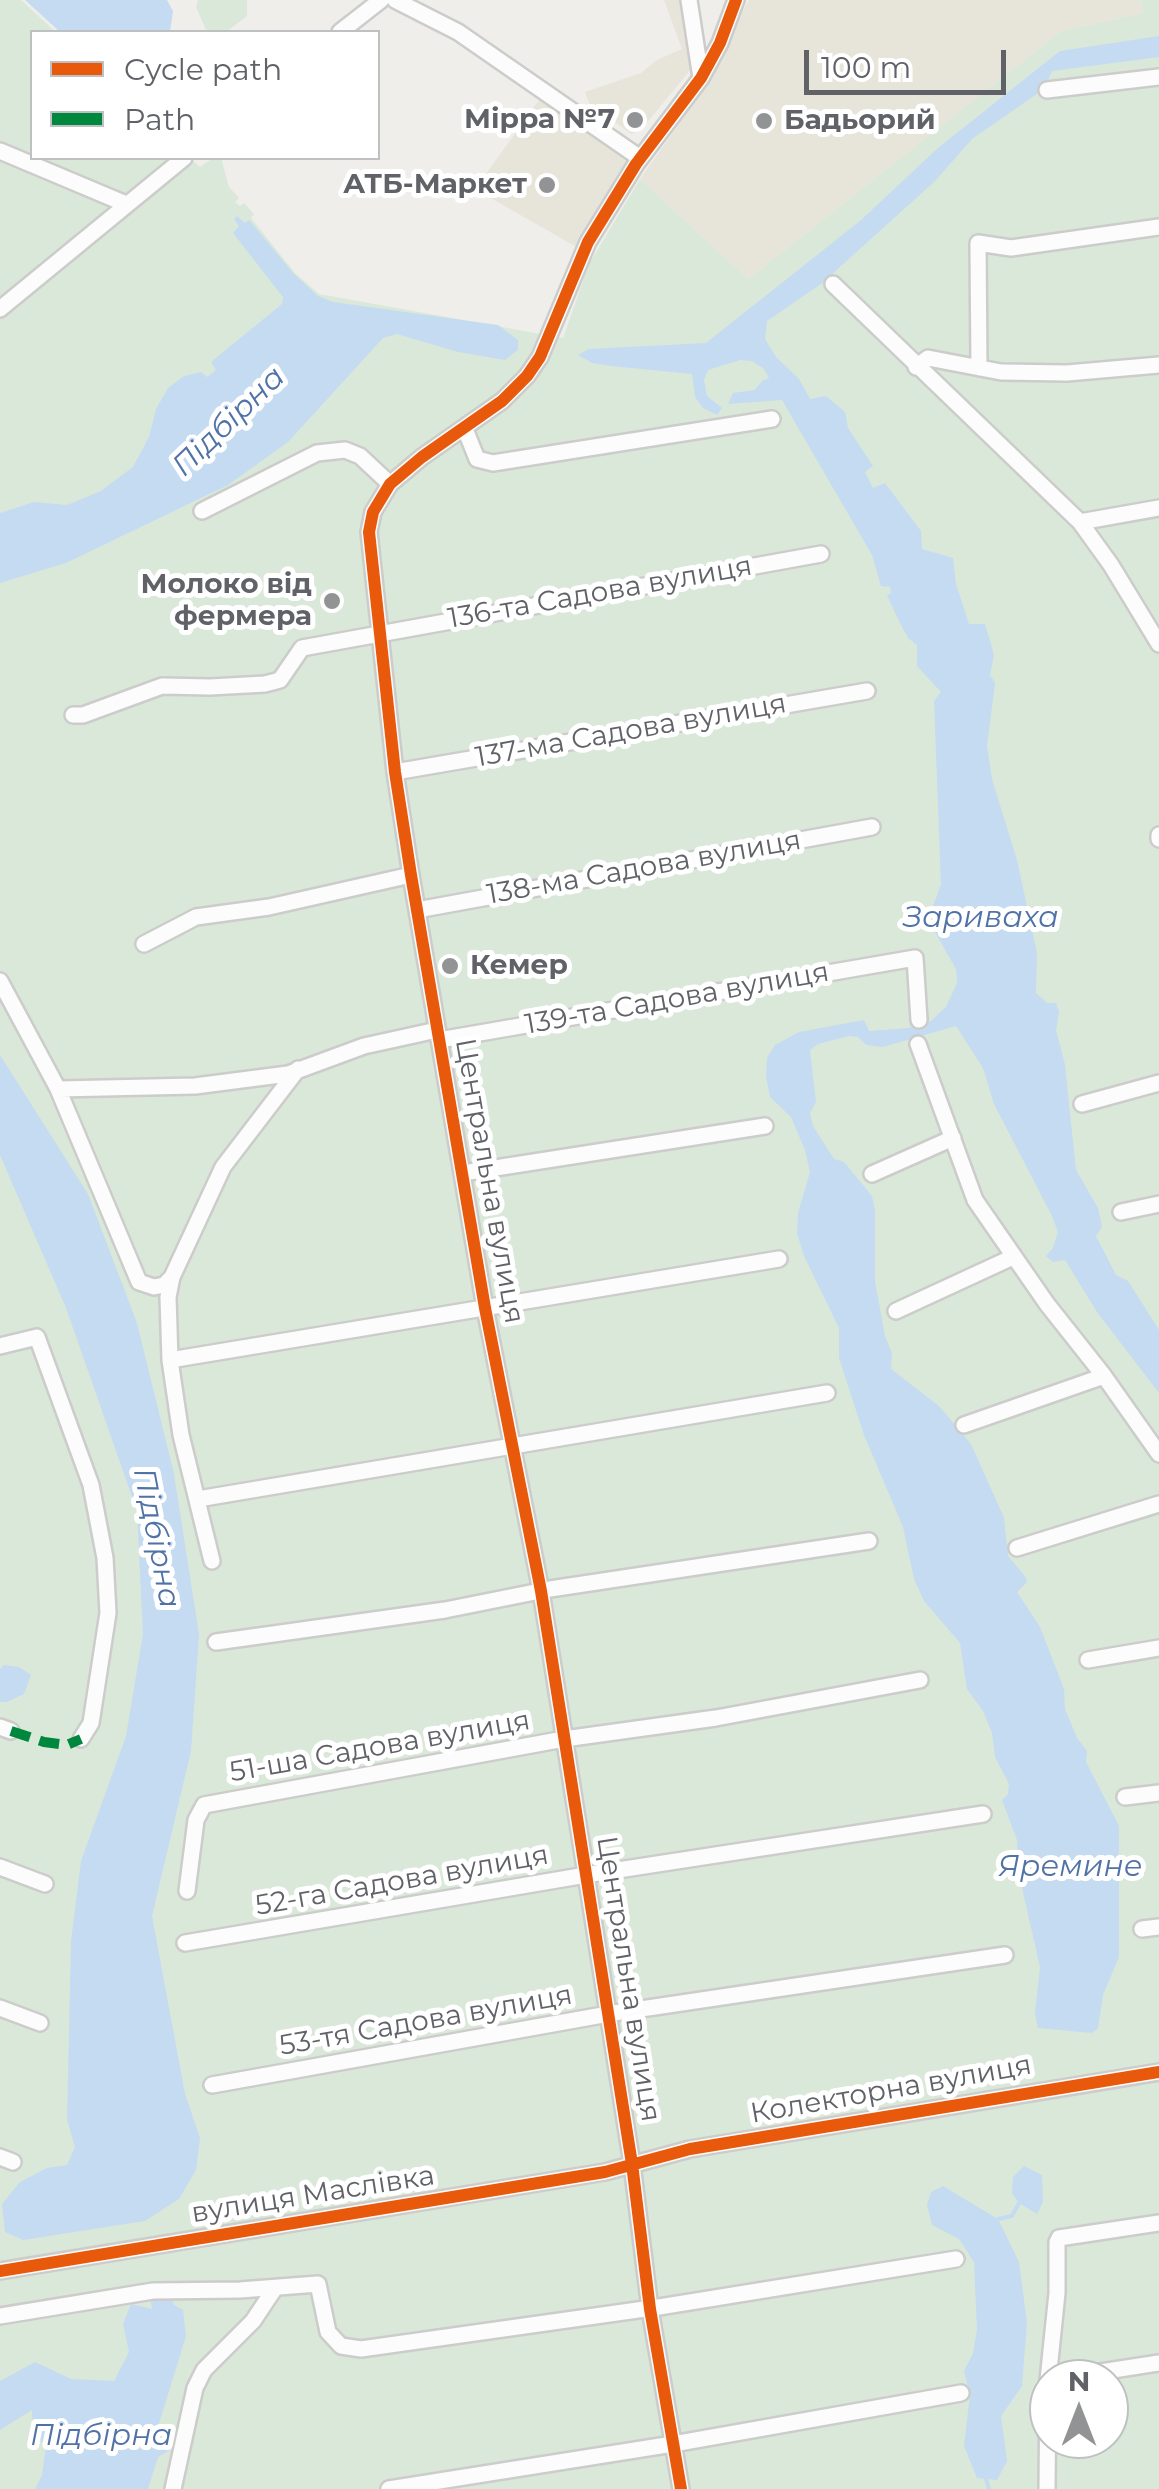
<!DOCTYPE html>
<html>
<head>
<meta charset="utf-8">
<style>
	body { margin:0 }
	#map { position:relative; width:1159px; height:2489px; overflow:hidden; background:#efeeea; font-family:Montserrat,sans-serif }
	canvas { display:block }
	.legend { position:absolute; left:30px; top:30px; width:350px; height:130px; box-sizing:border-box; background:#fff; border:2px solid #bfc0c2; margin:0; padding:12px 18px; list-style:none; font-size:30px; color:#606267 }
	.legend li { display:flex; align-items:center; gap:20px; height:50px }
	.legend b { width:50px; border:2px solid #bfc0c2 }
	.north { position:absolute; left:1029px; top:2359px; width:100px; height:100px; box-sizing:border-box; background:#fff; border:2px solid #bfc0c2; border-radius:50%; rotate:0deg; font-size:28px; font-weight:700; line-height:40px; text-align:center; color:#606267 }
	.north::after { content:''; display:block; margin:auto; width:35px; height:45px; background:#929395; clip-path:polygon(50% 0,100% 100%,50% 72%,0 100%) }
	.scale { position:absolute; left:804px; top:50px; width:202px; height:45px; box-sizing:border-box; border:5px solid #606267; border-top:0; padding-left:12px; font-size:30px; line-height:35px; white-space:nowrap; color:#606267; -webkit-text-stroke:8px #fff; paint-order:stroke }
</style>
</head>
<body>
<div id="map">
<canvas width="1159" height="2489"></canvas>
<ul class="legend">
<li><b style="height:12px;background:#e8590c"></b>Cycle path</li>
<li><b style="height:12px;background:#00873e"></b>Path</li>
</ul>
<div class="north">N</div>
<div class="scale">100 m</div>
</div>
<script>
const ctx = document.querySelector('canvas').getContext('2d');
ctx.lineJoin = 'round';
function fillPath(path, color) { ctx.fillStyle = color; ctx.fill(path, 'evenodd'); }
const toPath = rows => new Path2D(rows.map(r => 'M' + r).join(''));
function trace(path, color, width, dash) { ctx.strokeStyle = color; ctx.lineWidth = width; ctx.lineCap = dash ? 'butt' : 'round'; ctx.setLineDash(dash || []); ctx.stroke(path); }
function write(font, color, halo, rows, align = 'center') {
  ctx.font = font + ' Montserrat,sans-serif'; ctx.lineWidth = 10; ctx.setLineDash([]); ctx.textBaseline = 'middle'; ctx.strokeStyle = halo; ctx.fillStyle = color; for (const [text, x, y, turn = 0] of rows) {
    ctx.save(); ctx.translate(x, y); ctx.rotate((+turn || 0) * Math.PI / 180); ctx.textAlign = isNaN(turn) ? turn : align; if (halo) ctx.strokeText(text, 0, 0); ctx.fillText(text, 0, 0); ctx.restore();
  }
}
fillPath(toPath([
	[664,0,680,0,694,40,692,68,640,131,631,134,589,103,585,92,641,73,657,60,682,49],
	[749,0,1140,0,1143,13,1061,31,748,279,640,179,698,97],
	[542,96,627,155,630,163,580,249,475,189]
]), '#e7e4d9');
fillPath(toPath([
	[0,0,21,0,56,32,32,32,32,158,190,158,200,167,213,158,221,158,229,187,239,198,235,202,240,206,244,203,254,214,251,218,295,273,319,294,563,338,589,264,640,179,748,279,1061,31,1143,13,1140,0,1159,0,1159,2489,0,2489],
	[1049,2379,1109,2379,1109,2439,1049,2439],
	[198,0,247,0,247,16,226,32,207,32,196,7]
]), '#dae8d9');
fillPath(toPath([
	[25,0,167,0,173,11,170,32,60,32],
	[1159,36,1159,57,1052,71,1044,89,972,139,935,181,821,284,767,321,765,339,776,357,799,379,810,399,826,396,845,412,848,428,873,466,865,472,873,488,885,483,921,531,922,549,953,558,956,584,969,624,985,624,994,655,990,675,995,683,987,746,992,779,1017,860,1037,953,1036,993,1047,1003,1056,1003,1059,1012,1056,1030,1065,1065,1076,1170,1098,1208,1102,1227,1096,1236,1116,1275,1128,1281,1159,1330,1159,1393,1097,1312,1065,1260,1053,1262,1046,1256,1053,1248,1058,1232,1052,1216,994,1104,983,1068,956,1026,883,1047,866,1045,858,1037,849,1036,818,1044,810,1050,816,1102,810,1113,813,1126,834,1159,844,1162,872,1196,875,1210,875,1281,885,1336,892,1353,891,1369,939,1406,971,1444,1004,1518,1008,1556,1025,1576,1027,1582,1017,1592,1040,1627,1064,1689,1065,1709,1077,1738,1087,1751,1086,1762,1119,1826,1119,1957,1103,1995,1098,2028,1092,2033,1038,2028,1035,2013,1040,1967,1019,1875,1017,1840,1002,1800,1008,1794,1009,1784,995,1757,992,1733,983,1711,967,1689,960,1643,924,1601,914,1579,903,1527,864,1435,839,1358,839,1328,804,1256,797,1233,798,1213,810,1172,805,1150,791,1117,770,1097,766,1077,767,1058,775,1045,799,1032,864,1020,869,1031,908,1028,931,1021,946,1007,957,983,956,969,935,932,931,911,941,885,934,701,941,692,917,666,917,645,908,638,897,617,887,595,891,593,890,587,881,586,872,555,782,400,728,404,733,393,755,390,762,381,769,378,764,369,752,361,740,360,708,370,704,380,707,396,722,408,717,415,703,408,695,397,692,374,611,366,592,363,578,355,589,349,706,343,860,221,938,148,1060,51],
	[237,216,245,223,249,220,294,274,318,296,333,302,498,325,518,340,518,350,505,360,458,352,397,334,383,338,288,442,228,485,66,563,0,583,0,513,34,502,67,505,101,491,133,467,149,437,156,409,168,388,184,376,201,372,207,377,216,370,211,362,282,304,283,297,233,233,239,226,234,219],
	[0,1055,88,1194,137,1323,174,1474,199,1634,191,1751,152,1916,185,2094,200,2138,196,2170,179,2199,145,2221,23,2240,5,2232,2,2204,20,2182,47,2168,67,2165,75,2147,67,2120,71,1941,81,1861,126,1736,143,1634,137,1511,66,1308,0,1155],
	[4,1665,19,1667,31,1675,24,1694,7,1702,0,1702,0,1669],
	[1024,2166,1042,2175,1043,2202,1037,2214,1019,2203,1012,2193,1013,2177],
	[943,2186,998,2219,1019,2262,1027,2323,1022,2386,1001,2416,1007,2461,997,2480,977,2478,964,2446,970,2394,964,2371,973,2353,977,2330,974,2262,959,2239,932,2225,927,2205,931,2192],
	[170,2294,174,2305,183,2310,186,2336,157,2430,172,2449,158,2457,148,2489,35,2489,42,2475,46,2445,33,2433,32,2410,0,2430,0,2381,35,2362,71,2379,114,2381,129,2352,123,2324,131,2304,152,2309,150,2297]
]), '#c5dbf2');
trace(toPath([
	[998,2219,1012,2216,1019,2203],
	[986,2479,989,2489]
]), '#c5dbf2', 4);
const minor = toPath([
	[395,0,458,32,640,158],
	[689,0,701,78],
	[340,32,381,0],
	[1047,90,1159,77],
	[0,151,126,204],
	[833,284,1080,522,1111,565,1159,644],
	[0,309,184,158],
	[916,367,928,358,1001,372,1067,373,1159,365],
	[979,368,978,243,1011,248,1159,227],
	[465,429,477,459,493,463,772,419],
	[202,511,317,453,345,450,360,456,390,484],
	[1080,522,1159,508],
	[73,715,83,715,162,686,210,687,265,684,280,680,302,648,821,554],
	[395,772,867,691],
	[1159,835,1159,839],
	[417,910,872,827],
	[144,944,196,917,269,907,411,875],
	[0,981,58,1089,139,1282,154,1287,164,1285,172,1277],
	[439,1040,915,958,919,1020],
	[918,1044,975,1200,1047,1304,1104,1376,1159,1454],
	[58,1089,195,1086,288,1074,364,1046,437,1030],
	[1082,1104,1159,1083],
	[463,1173,765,1126],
	[872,1174,953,1138],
	[1121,1212,1159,1204],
	[896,1311,1013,1257],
	[0,1346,37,1337,91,1485,105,1558,108,1613,91,1723,81,1739],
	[170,1360,779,1259],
	[964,1425,1104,1376],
	[198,1499,827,1393],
	[1017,1548,1159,1504],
	[212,1561,181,1435,170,1360,168,1297,172,1277,223,1167,298,1069],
	[216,1642,445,1610,550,1589,869,1541],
	[1088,1660,1159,1648],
	[0,1727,11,1731],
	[1125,1797,1159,1793],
	[0,1867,45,1884],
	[187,1891,196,1820,204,1805,564,1739,716,1718,920,1680],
	[1142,1929,1159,1927],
	[185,1943,592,1874,983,1814],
	[0,2008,40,2023],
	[212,2085,614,2013,1005,1955],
	[0,2157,13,2162],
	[0,2271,605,2172,690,2149,1159,2072],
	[0,2316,153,2291,240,2290,318,2284,328,2332,341,2346,361,2349,659,2307,956,2259],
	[1055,2379,1159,2363],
	[173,2489,195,2388,204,2370,253,2321,275,2288],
	[389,2489,673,2444,961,2393],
	[681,2489,650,2309,632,2164,541,1591,485,1308,411,875,395,772,369,532,373,512,390,484,422,457,502,401,527,376,540,357,588,242,636,164,701,78,720,43,736,0],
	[1047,2489,1048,2380,1057,2293,1057,2242,1059,2238,1159,2223]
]);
trace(minor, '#cccccb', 20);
trace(minor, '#fdfcfc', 15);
trace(toPath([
	[11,1731,44,1742,67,1745,81,1739]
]), '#00873e', 10, [20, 10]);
trace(toPath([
	[0,2271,605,2172,690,2149,1159,2072],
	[681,2489,650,2309,632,2164,541,1591,485,1308,411,875,395,772,369,532,373,512,390,484,422,457,502,401,527,376,540,357,588,242,636,164,701,78,720,43,736,0]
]), '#e8590c', 12);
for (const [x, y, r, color] of [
	[635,120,10,"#929395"],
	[764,121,10,"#929395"],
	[547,185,10,"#929395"],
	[332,601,10,"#929395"],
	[450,966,10,"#929395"]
]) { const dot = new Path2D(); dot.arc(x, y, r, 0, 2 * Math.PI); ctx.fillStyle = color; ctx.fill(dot); trace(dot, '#fff', 4); }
write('bold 28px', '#606267', '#fff', [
	["Мірра №7",615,120],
	["Бадьорий",784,121,"left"],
	["АТБ-Маркет",527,185],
	["Молоко від",312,585],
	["фермера",312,617],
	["Кемер",470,966,"left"]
], 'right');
write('28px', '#606267', '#fff', [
	["136-та Садова вулиця",600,593,-10],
	["137-ма Садова вулиця",631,731,-10],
	["138-ма Садова вулиця",644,868,-10],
	["139-та Садова вулиця",677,999,-10],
	["Центральна вулиця",489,1181,80],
	["51-ша Садова вулиця",380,1747,-10],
	["52-га Садова вулиця",402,1881,-10],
	["Центральна вулиця",628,1979,81],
	["53-тя Садова вулиця",426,2021,-10],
	["Колекторна вулиця",891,2090,-10],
	["вулиця Маслівка",313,2195,-9]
]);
write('italic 30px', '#5072a7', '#fff', [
	["Підбірна",229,422,-44],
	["Зариваха",981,918],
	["Підбірна",156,1538,79],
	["Яремине",1070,1867],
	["Підбірна",101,2436]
]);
</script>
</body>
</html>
